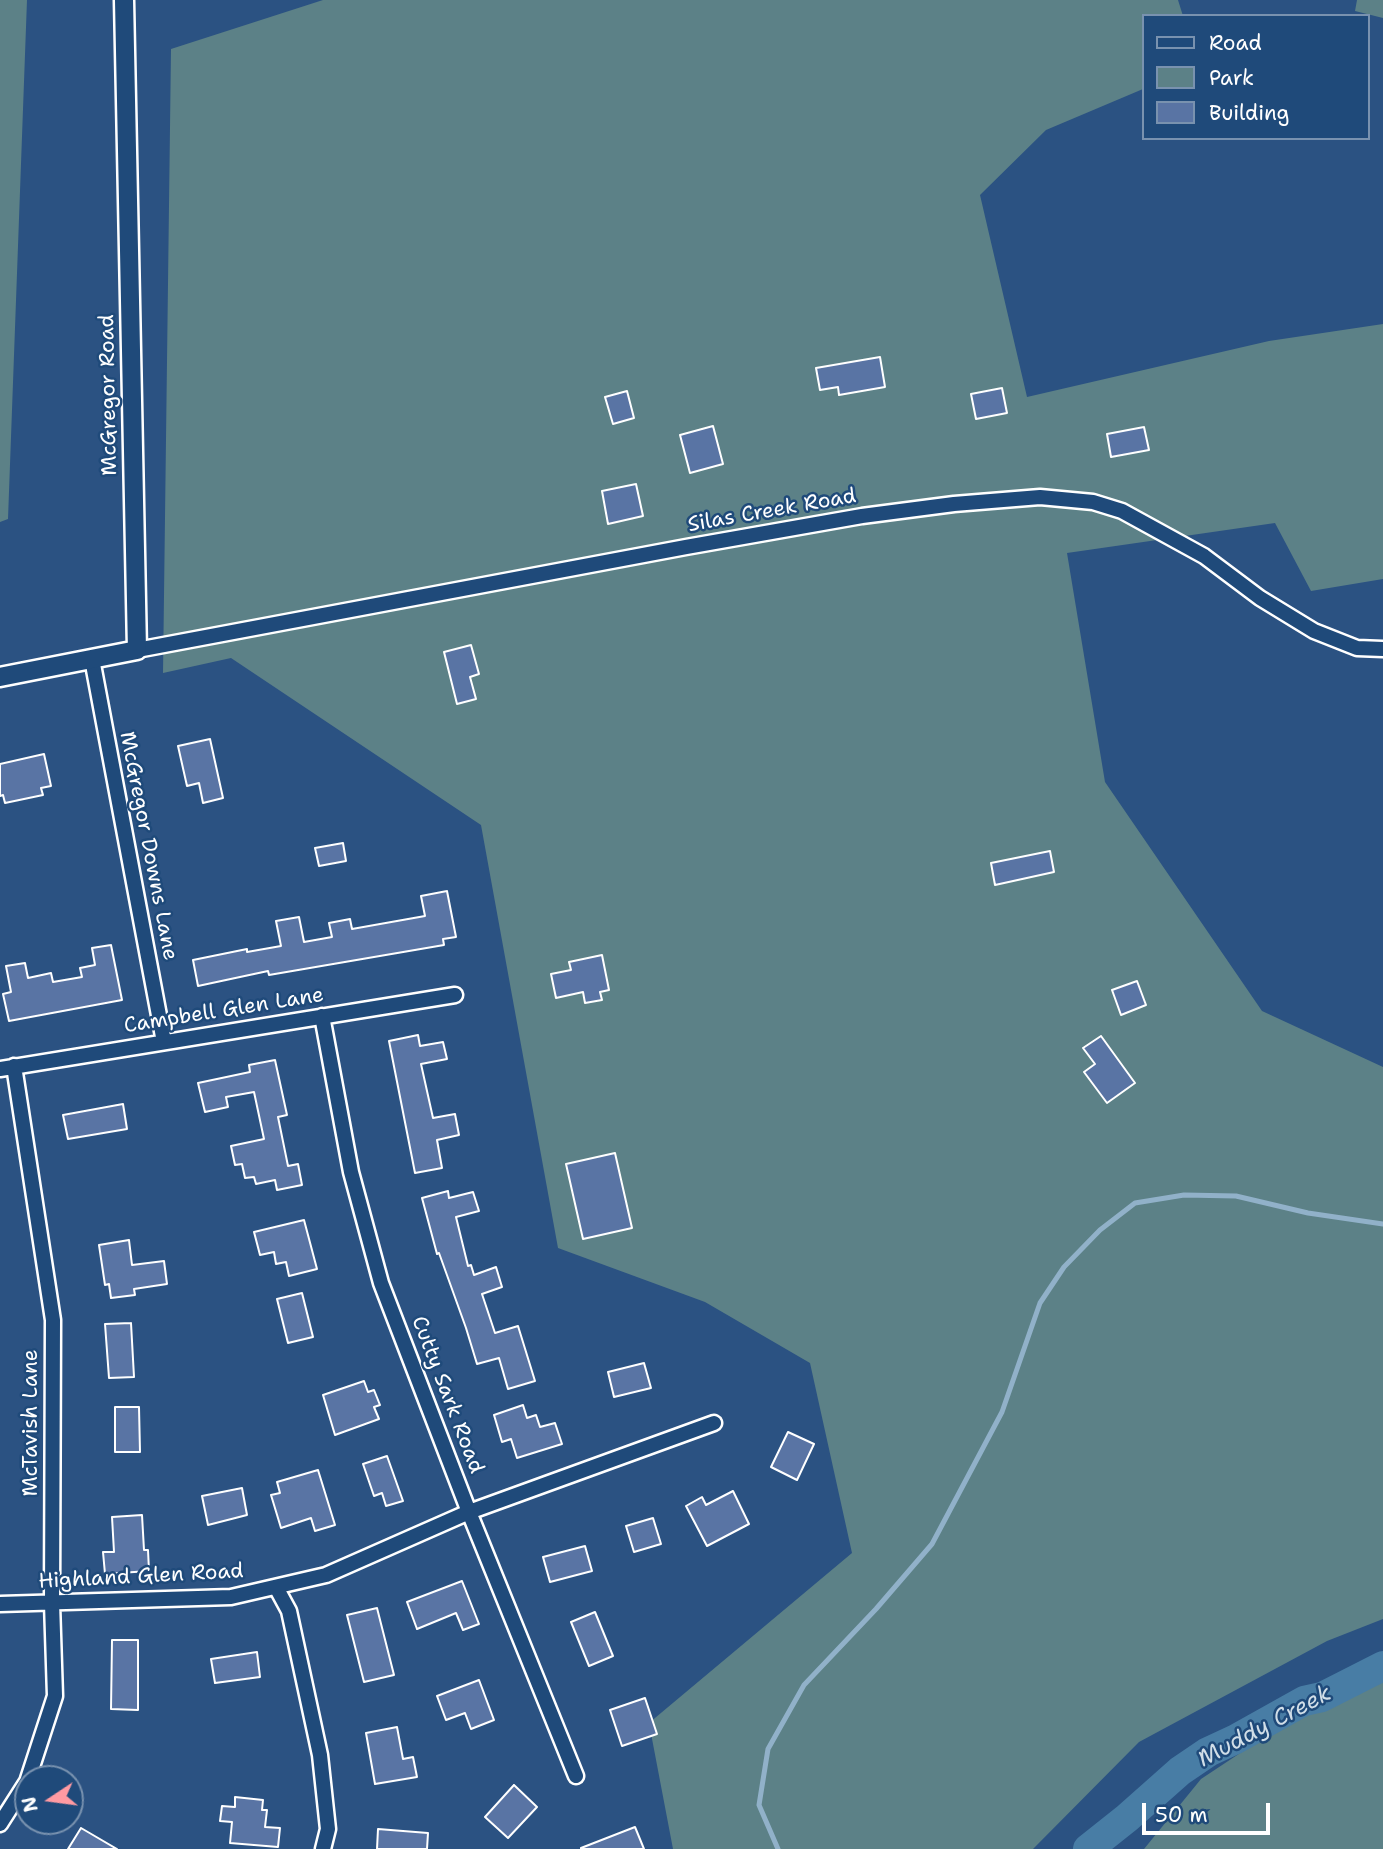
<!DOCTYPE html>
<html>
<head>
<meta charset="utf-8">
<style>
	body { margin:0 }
	#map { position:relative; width:1383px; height:1849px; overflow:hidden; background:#2b5282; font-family:"Shantell Sans",sans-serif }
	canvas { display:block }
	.legend { position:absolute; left:1142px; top:14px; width:228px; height:126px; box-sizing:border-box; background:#1f4a7a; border:2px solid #7992af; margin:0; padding:9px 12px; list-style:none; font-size:21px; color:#fff }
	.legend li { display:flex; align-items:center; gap:14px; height:35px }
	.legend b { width:35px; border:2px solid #7992af }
	.north { position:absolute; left:14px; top:1765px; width:70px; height:70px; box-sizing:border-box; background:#1f4a7a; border:2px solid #7992af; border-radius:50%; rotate:257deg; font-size:19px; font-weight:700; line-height:28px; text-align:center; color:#fff }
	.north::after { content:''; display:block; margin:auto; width:24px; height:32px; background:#ff9aa2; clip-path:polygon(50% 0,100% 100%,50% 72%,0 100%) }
	.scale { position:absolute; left:1142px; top:1803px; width:128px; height:32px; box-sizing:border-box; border:4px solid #fff; border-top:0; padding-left:9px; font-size:21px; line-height:24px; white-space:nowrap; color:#fff; -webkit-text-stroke:5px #1f4a7a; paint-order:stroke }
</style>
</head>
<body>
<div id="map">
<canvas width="1383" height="1849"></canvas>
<ul class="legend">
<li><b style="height:9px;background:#1f4a7a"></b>Road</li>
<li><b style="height:19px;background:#5c8187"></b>Park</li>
<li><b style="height:19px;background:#5974a4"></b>Building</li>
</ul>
<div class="north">N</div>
<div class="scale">50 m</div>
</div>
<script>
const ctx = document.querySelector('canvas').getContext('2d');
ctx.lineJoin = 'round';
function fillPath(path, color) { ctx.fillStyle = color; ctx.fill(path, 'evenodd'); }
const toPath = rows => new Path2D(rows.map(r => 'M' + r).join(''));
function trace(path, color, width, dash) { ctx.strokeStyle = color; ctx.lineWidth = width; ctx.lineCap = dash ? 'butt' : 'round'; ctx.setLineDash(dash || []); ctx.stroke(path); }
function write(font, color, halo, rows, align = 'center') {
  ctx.font = font + ' "Shantell Sans",sans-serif'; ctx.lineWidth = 5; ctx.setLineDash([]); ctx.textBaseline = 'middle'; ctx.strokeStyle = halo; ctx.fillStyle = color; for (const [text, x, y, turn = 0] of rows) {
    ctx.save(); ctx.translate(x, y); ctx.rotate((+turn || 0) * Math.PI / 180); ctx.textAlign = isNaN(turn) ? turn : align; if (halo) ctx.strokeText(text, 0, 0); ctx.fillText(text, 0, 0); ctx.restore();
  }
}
fillPath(toPath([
	[0,0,27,0,8,519,0,522],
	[323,0,1178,0,1183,16,1143,16,1143,89,1046,130,980,195,1027,397,1269,341,1383,324,1383,579,1311,591,1275,523,1067,553,1105,782,1262,1011,1383,1067,1383,1619,1327,1641,1139,1742,1033,1849,673,1849,649,1723,852,1553,810,1363,705,1302,558,1248,481,825,231,658,163,673,171,49],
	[1357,0,1383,0,1383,18,1355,11],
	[1383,1682,1383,1849,1144,1849,1201,1779,1284,1724]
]), '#5c8187');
trace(toPath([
	[778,1849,759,1805,768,1749,804,1685,876,1609,932,1544,1002,1412,1040,1303,1064,1267,1100,1230,1135,1203,1184,1195,1236,1196,1308,1213,1383,1224]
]), '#91b1c9', 5);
trace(toPath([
	[1088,1849,1127,1818,1180,1771,1208,1752,1236,1739,1304,1701,1322,1697,1383,1666]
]), '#487da5', 30);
const building = toPath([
	[880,357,885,387,839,395,838,387,820,390,816,368,880,357],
	[1002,388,1007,413,976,419,971,394,1002,388],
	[627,391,634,418,613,424,605,397,627,391],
	[713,426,723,464,690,473,680,435,713,426],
	[1144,427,1149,450,1111,457,1107,434,1144,427],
	[636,484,643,516,608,524,602,491,636,484],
	[471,645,479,674,470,677,476,699,457,704,444,652,471,645],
	[210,739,223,798,203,803,199,783,187,786,178,746,210,739],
	[44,754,51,786,41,788,43,795,5,803,3,795,0,796,0,764,44,754],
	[343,843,346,861,319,866,315,848,343,843],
	[1050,851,1054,872,995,885,991,863,1050,851],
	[447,891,456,937,443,939,444,945,269,975,268,971,198,986,193,960,247,949,247,952,281,946,276,921,299,917,304,942,332,937,329,923,350,919,352,929,425,916,421,896,447,891],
	[111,945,122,1000,9,1021,3,994,11,992,6,966,25,963,28,978,51,973,53,982,82,977,80,968,95,965,92,948,111,945],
	[602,955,609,990,600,992,602,1000,585,1003,583,992,556,998,551,974,571,970,569,962,602,955],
	[1137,981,1146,1005,1121,1015,1112,990,1137,981],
	[418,1035,420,1046,443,1042,447,1059,421,1064,433,1118,455,1114,459,1135,437,1140,442,1168,415,1173,389,1041,418,1035],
	[1101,1036,1135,1083,1107,1103,1084,1072,1095,1064,1083,1048,1101,1036],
	[275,1060,287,1115,278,1117,288,1166,298,1164,302,1185,277,1190,275,1180,256,1184,254,1177,245,1178,242,1164,235,1165,231,1146,264,1139,254,1092,226,1097,228,1107,205,1112,198,1083,250,1072,249,1065,275,1060],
	[123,1104,127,1129,68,1139,63,1115,123,1104],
	[615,1153,632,1228,583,1239,566,1164,615,1153],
	[448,1191,449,1198,473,1192,479,1211,456,1217,468,1266,471,1265,474,1275,496,1267,502,1287,482,1294,495,1333,518,1326,535,1381,508,1389,499,1358,477,1364,466,1328,439,1253,437,1254,422,1198,448,1191],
	[304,1220,317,1269,289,1276,286,1262,276,1264,274,1252,260,1255,254,1232,304,1220],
	[129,1240,132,1265,164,1261,167,1284,134,1289,135,1295,111,1298,109,1284,105,1285,99,1245,129,1240],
	[302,1293,313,1337,288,1343,277,1299,302,1293],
	[131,1323,134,1377,109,1378,105,1324,131,1323],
	[644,1363,651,1388,614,1397,608,1372,644,1363],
	[364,1381,368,1392,374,1390,380,1405,374,1407,379,1419,335,1435,323,1395,364,1381],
	[523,1405,527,1418,536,1415,540,1427,555,1423,562,1444,517,1458,511,1439,502,1442,494,1415,523,1405],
	[115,1407,139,1407,140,1452,115,1452,115,1407],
	[788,1432,814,1444,797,1480,771,1467,788,1432],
	[387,1456,403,1501,386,1506,382,1493,374,1496,363,1464,387,1456],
	[318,1470,335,1525,315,1531,311,1518,281,1528,271,1495,280,1493,277,1482,318,1470],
	[242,1488,247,1515,208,1525,202,1496,242,1488],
	[733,1491,749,1524,707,1546,686,1506,702,1497,706,1505,733,1491],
	[142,1515,144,1550,148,1550,149,1571,105,1574,103,1552,114,1552,112,1517,142,1515],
	[653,1518,661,1544,634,1552,626,1526,653,1518],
	[585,1546,592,1571,550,1582,543,1557,585,1546],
	[462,1581,479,1624,463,1630,456,1613,417,1629,407,1602,462,1581],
	[377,1608,394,1675,364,1682,347,1615,377,1608],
	[595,1612,613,1656,589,1666,571,1622,595,1612],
	[112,1640,138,1640,138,1710,111,1709,112,1640],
	[257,1652,260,1677,215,1683,211,1659,257,1652],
	[479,1680,494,1720,471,1729,465,1713,446,1720,437,1696,479,1680],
	[645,1698,657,1734,622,1746,610,1710,645,1698],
	[397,1727,403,1759,413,1757,417,1777,375,1784,366,1733,397,1727],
	[514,1785,537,1807,508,1838,485,1817,514,1785],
	[235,1797,263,1800,262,1810,267,1810,265,1827,280,1828,278,1847,230,1843,232,1822,220,1821,222,1806,235,1807,235,1797],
	[635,1827,644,1849,581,1849,581,1848,635,1827],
	[81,1828,117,1849,68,1849,81,1828],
	[378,1829,428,1833,427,1849,377,1849,378,1829]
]);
fillPath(building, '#5974a4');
trace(building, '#fff', 2);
const minor = toPath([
	[137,650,686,547,862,516,954,504,1040,497,1093,502,1122,511,1204,556,1260,598,1314,631,1357,648,1383,649],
	[92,659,164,1042],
	[322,1016,351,1172,381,1283,469,1512,576,1776],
	[14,1066,53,1320,52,1603,55,1696,28,1779],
	[0,1069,455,995],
	[276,1587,289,1611,320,1755,328,1829,323,1849],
	[0,1604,231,1597,326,1575,469,1512,714,1423],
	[0,1824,28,1780]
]);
const tertiary = toPath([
	[0,677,137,650,124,0]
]);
trace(minor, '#fff', 19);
trace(tertiary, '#fff', 23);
trace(minor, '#1f4a7a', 14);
trace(tertiary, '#1f4a7a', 18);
write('21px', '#fff', '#1f4a7a', [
	["McGregor Road",109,395,-91],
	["Silas Creek Road",772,511,-10],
	["McGregor Downs Lane",148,846,79],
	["Campbell Glen Lane",224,1011,-9],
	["Cutty Sark Road",447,1395,69],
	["McTavish Lane",32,1423,-90],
	["Highland Glen Road",141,1577,-3]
]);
write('italic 23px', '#d1dee8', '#1f4a7a', [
	["Muddy Creek",1265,1727,-28]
]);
</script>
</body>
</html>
